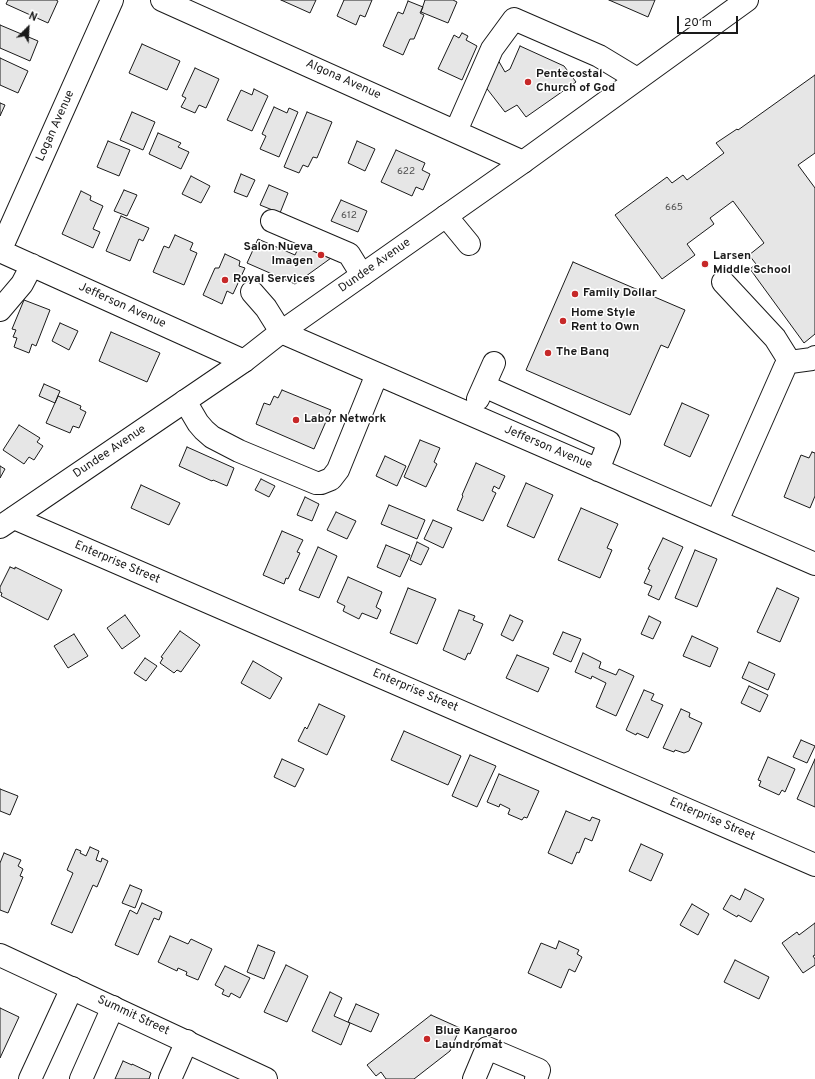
<!DOCTYPE html>
<html>
<head>
<meta charset="utf-8">
<style>
	body { margin:0 }
	#map { position:relative; width:815px; height:1079px; overflow:hidden; background:#fff; font-family:Overpass,sans-serif }
	canvas { display:block }
	.north { position:absolute; left:8px; top:8px; width:40px; height:40px; -webkit-text-stroke:3px #fff; paint-order:stroke; rotate:24deg; font-size:11px; font-weight:700; line-height:16px; text-align:center; color:#1a1a1a }
	.north::after { content:''; display:block; margin:auto; width:14px; height:18px; background:#1a1a1a; clip-path:polygon(50% 0,100% 100%,50% 72%,0 100%) }
	.scale { position:absolute; left:677px; top:16px; width:61px; height:18px; box-sizing:border-box; border:2px solid #1a1a1a; border-top:0; padding-left:5px; font-size:12px; line-height:14px; white-space:nowrap; color:#1a1a1a; -webkit-text-stroke:3px #fff; paint-order:stroke }
</style>
</head>
<body>
<div id="map">
<canvas width="815" height="1079"></canvas>
<div class="north">N</div>
<div class="scale">20 m</div>
</div>
<script>
const ctx = document.querySelector('canvas').getContext('2d');
ctx.lineJoin = 'round';
function fillPath(path, color) { ctx.fillStyle = color; ctx.fill(path, 'evenodd'); }
const toPath = rows => new Path2D(rows.map(r => 'M' + r).join(''));
function trace(path, color, width, dash) { ctx.strokeStyle = color; ctx.lineWidth = width; ctx.lineCap = dash ? 'butt' : 'round'; ctx.setLineDash(dash || []); ctx.stroke(path); }
function write(font, color, halo, rows, align = 'center') {
  ctx.font = font + ' Overpass,sans-serif'; ctx.lineWidth = 3; ctx.setLineDash([]); ctx.textBaseline = 'middle'; ctx.strokeStyle = halo; ctx.fillStyle = color; for (const [text, x, y, turn = 0] of rows) {
    ctx.save(); ctx.translate(x, y); ctx.rotate((+turn || 0) * Math.PI / 180); ctx.textAlign = isNaN(turn) ? turn : align; if (halo) ctx.strokeText(text, 0, 0); ctx.fillText(text, 0, 0); ctx.restore();
  }
}
const building = toPath([
	[8,0,56,0,58,1,48,23,6,4,8,0],
	[281,0,316,0,310,13,281,0],
	[344,0,372,0,365,17,360,15,356,25,337,16,344,0],
	[425,0,453,0,457,2,448,23,421,12,425,0],
	[609,0,655,0,648,17,609,0],
	[408,1,423,7,420,13,424,15,414,39,410,39,403,55,383,46,398,12,403,14,408,1],
	[0,25,38,41,30,61,0,48,0,25],
	[462,33,468,36,466,40,477,46,462,80,438,69,454,35,459,38,462,33],
	[142,44,180,61,167,90,129,73,142,44],
	[520,46,564,66,576,82,526,117,517,105,505,112,481,81,494,53,505,72,510,69,520,46],
	[0,58,28,71,18,93,0,85,0,58],
	[195,68,219,79,206,108,199,105,195,113,181,107,186,98,182,96,195,68],
	[815,75,815,153,798,165,815,188,815,334,804,343,750,269,756,264,749,255,764,243,733,201,710,218,714,224,687,244,695,255,662,279,615,215,667,177,672,183,683,175,687,180,724,153,716,143,737,129,738,130,815,75],
	[254,89,268,96,252,131,227,120,241,90,252,95,254,89],
	[0,103,5,105,0,116,0,103],
	[274,107,287,113,289,108,298,112,279,157,260,149,266,136,262,134,274,107],
	[132,112,155,122,143,150,120,140,132,112],
	[307,112,332,122,317,158,313,157,308,167,303,165,299,173,284,167,307,112],
	[158,133,181,143,178,147,189,152,181,169,149,154,158,133],
	[108,141,130,150,119,176,97,167,108,141],
	[357,141,375,149,365,171,348,163,357,141],
	[396,150,425,163,422,170,430,174,423,190,416,187,412,196,381,182,396,150],
	[241,174,255,180,247,197,234,192,241,174],
	[191,176,210,186,201,203,182,194,191,176],
	[269,185,288,193,280,213,260,205,269,185],
	[124,190,137,195,127,216,114,211,124,190],
	[81,191,91,196,90,200,103,206,93,229,100,232,93,248,62,234,81,191],
	[341,200,367,211,358,232,331,221,341,200],
	[121,216,149,228,143,241,139,239,130,261,106,251,121,216],
	[175,235,193,243,190,250,197,253,184,285,153,272,164,246,169,248,175,235],
	[303,238,338,253,295,284,247,263,258,239,295,255,303,238],
	[225,254,240,261,239,266,245,268,233,294,227,291,222,304,203,295,215,268,219,268,225,254],
	[573,262,685,310,668,348,661,345,630,415,526,370,573,262],
	[24,300,50,310,36,346,32,344,29,353,14,347,17,338,13,337,16,330,12,329,24,300],
	[60,323,78,331,69,350,52,341,60,323],
	[111,332,160,353,147,382,99,361,111,332],
	[44,384,60,391,55,403,39,396,44,384],
	[282,390,331,410,314,449,256,424,264,403,270,405,274,396,278,398,282,390],
	[58,396,81,406,80,409,86,412,79,428,73,426,70,433,46,423,58,396],
	[682,403,709,415,690,457,664,445,682,403],
	[19,425,40,438,37,442,43,446,34,460,29,457,24,464,3,450,19,425],
	[420,440,440,448,434,462,437,464,426,487,404,477,420,440],
	[187,447,234,468,227,486,213,480,212,481,179,466,187,447],
	[812,452,815,453,815,496,810,508,784,497,801,455,809,458,812,452],
	[385,456,406,466,397,486,376,476,385,456],
	[476,463,505,476,499,489,494,486,492,491,496,493,483,521,457,510,463,496,462,495,476,463],
	[0,466,5,469,0,478,0,466],
	[261,479,275,486,269,497,255,490,261,479],
	[526,483,553,495,534,538,507,526,526,483],
	[141,485,180,503,169,525,131,508,141,485],
	[305,497,319,504,312,521,297,515,305,497],
	[389,505,425,520,417,539,381,524,389,505],
	[581,508,618,524,607,548,612,550,600,578,558,560,581,508],
	[336,512,356,521,347,539,327,530,336,512],
	[433,520,452,528,443,548,424,539,433,520],
	[282,531,303,540,297,552,300,553,288,579,286,578,284,584,263,575,282,531],
	[663,538,683,547,659,600,648,595,652,586,644,583,650,570,648,569,663,538],
	[417,542,429,548,421,565,410,560,417,542],
	[386,545,410,555,400,577,377,567,386,545],
	[318,547,337,556,319,598,299,590,318,547],
	[695,550,717,559,697,607,675,598,695,550],
	[10,567,15,569,15,567,62,590,48,620,1,596,2,593,0,592,0,587,10,567],
	[348,577,382,592,376,607,381,610,377,619,362,613,359,619,343,611,345,606,337,602,348,577],
	[408,588,436,599,417,644,390,633,408,588],
	[777,588,799,598,780,642,757,632,777,588],
	[459,610,475,616,473,620,483,624,470,654,468,653,465,660,443,650,459,610],
	[125,615,140,636,122,649,107,628,125,615],
	[510,615,523,621,513,641,501,635,510,615],
	[649,616,661,622,653,639,641,634,649,616],
	[180,631,200,645,181,672,177,670,174,673,160,663,163,658,161,657,180,631],
	[563,632,581,639,571,662,553,654,563,632],
	[74,634,88,656,68,668,54,646,74,634],
	[692,636,718,648,710,667,683,656,692,636],
	[583,653,601,662,599,668,616,675,619,669,634,676,616,716,596,707,606,683,592,676,591,679,575,672,583,653],
	[517,655,549,668,538,692,506,678,517,655],
	[145,658,157,666,146,681,134,673,145,658],
	[253,661,282,678,270,699,241,683,253,661],
	[749,662,775,674,768,690,742,678,749,662],
	[749,686,768,695,760,712,741,703,749,686],
	[644,690,654,694,651,700,663,705,648,738,637,733,636,735,626,730,644,690],
	[319,704,345,716,327,755,298,741,305,727,307,729,319,704],
	[681,709,690,713,689,717,702,723,689,751,684,753,675,750,674,752,663,748,681,709],
	[404,731,461,756,448,785,391,760,404,731],
	[801,740,815,746,807,763,793,757,801,740],
	[470,755,496,766,477,807,452,796,470,755],
	[768,757,795,769,785,792,782,790,779,795,759,786,761,781,758,780,768,757],
	[282,759,304,769,295,787,274,777,282,759],
	[815,759,815,807,797,799,815,759],
	[499,774,539,791,527,818,524,817,522,820,508,814,510,809,500,804,499,807,487,802,499,774],
	[0,789,18,796,10,815,0,811,0,789],
	[566,811,590,821,592,817,600,820,592,841,585,838,579,853,577,852,572,864,548,853,566,811],
	[641,844,663,854,651,881,629,871,641,844],
	[90,847,99,851,96,860,101,862,102,858,108,861,97,887,93,885,72,933,51,924,73,873,67,870,76,849,81,851,80,853,86,856,90,847],
	[4,853,21,860,18,866,23,869,20,876,23,877,8,913,0,910,0,863,4,853],
	[130,885,142,890,135,908,122,903,130,885],
	[745,889,764,899,751,922,738,915,737,917,723,909,731,895,740,900,745,889],
	[142,903,162,912,159,920,154,918,138,955,115,945,130,910,137,914,142,903],
	[692,904,709,914,698,935,680,925,692,904],
	[815,923,815,955,813,956,815,959,815,965,803,973,782,943,797,932,799,935,815,923],
	[170,936,188,944,191,939,212,949,198,980,186,975,187,972,178,968,177,971,158,962,170,936],
	[559,941,579,950,577,954,582,957,575,972,569,969,561,988,528,973,541,943,556,949,559,941],
	[258,945,275,952,264,979,247,972,258,945],
	[735,960,769,977,759,999,724,982,735,960],
	[286,965,308,976,287,1022,264,1012,286,965],
	[225,966,250,978,240,998,231,993,229,997,222,994,224,990,215,985,225,966],
	[330,992,342,998,334,1016,350,1023,341,1045,312,1031,330,992],
	[356,1004,379,1014,371,1032,348,1022,356,1004],
	[0,1008,19,1017,0,1058,0,1008],
	[431,1015,460,1028,450,1051,414,1079,386,1079,381,1072,376,1076,367,1065,431,1015],
	[123,1061,132,1065,132,1064,151,1073,149,1079,115,1079,123,1061]
]);
fillPath(building, '#e6e6e6');
trace(building, '#1a1a1a', 1);
const minor = toPath([
	[162,0,523,162],
	[456,131,492,49,514,19,599,56,637,79],
	[446,216,469,244],
	[272,221,349,254,362,275],
	[0,251,112,0],
	[0,251,244,361],
	[723,282,775,338,790,362],
	[252,292,266,308,281,332,815,564],
	[0,310,22,284,32,265],
	[484,386,609,442,598,470],
	[478,399,494,363],
	[185,401,198,423,204,430,212,437,239,451,316,483,321,483,331,479,338,470,377,374],
	[14,518,815,865],
	[717,521,785,367,790,362,812,359,815,357],
	[30,1079,72,988],
	[81,1079,113,1007],
	[170,1079,187,1041],
	[474,1079,487,1048,539,1070,536,1079]
]);
const major = toPath([
	[0,527,244,361,281,332,523,162,747,0],
	[0,955,266,1079]
]);
trace(minor, '#1a1a1a', 24);
trace(major, '#1a1a1a', 24);
trace(minor, '#fff', 22);
trace(major, '#fff', 22);
for (const [x, y, r, color] of [
	[528,82,4,"#c62828"],
	[321,255,4,"#c62828"],
	[705,264,4,"#c62828"],
	[225,280,4,"#c62828"],
	[575,294,4,"#c62828"],
	[563,321,4,"#c62828"],
	[548,353,4,"#c62828"],
	[296,420,4,"#c62828"],
	[427,1039,4,"#c62828"]
]) { const dot = new Path2D(); dot.arc(x, y, r, 0, 2 * Math.PI); ctx.fillStyle = color; ctx.fill(dot); trace(dot, '#fff', 1.5); }
write('10px', '#4d4d4d', null, [
	["622",406,172],
	["665",674,208],
	["612",349,216]
]);
write('bold 12px', '#1a1a1a', '#fff', [
	["Pentecostal",536,75],
	["Church of God",536,89],
	["Salon Nueva",313,248,"right"],
	["Imagen",313,262,"right"],
	["Larsen",713,257],
	["Middle School",713,271],
	["Royal Services",233,280],
	["Family Dollar",583,294],
	["Home Style",571,314],
	["Rent to Own",571,328],
	["The Banq",556,353],
	["Labor Network",304,420],
	["Blue Kangaroo",435,1032],
	["Laundromat",435,1046]
], 'left');
write('12px', '#1a1a1a', '#fff', [
	["Algona Avenue",343,80,24],
	["Logan Avenue",56,126,-66],
	["Dundee Avenue",375,266,-35],
	["Jefferson Avenue",122,306,24],
	["Jefferson Avenue",548,448,23],
	["Dundee Avenue",110,452,-34],
	["Enterprise Street",117,563,23],
	["Enterprise Street",415,691,23],
	["Enterprise Street",712,820,23],
	["Summit Street",133,1016,25]
]);
</script>
</body>
</html>
